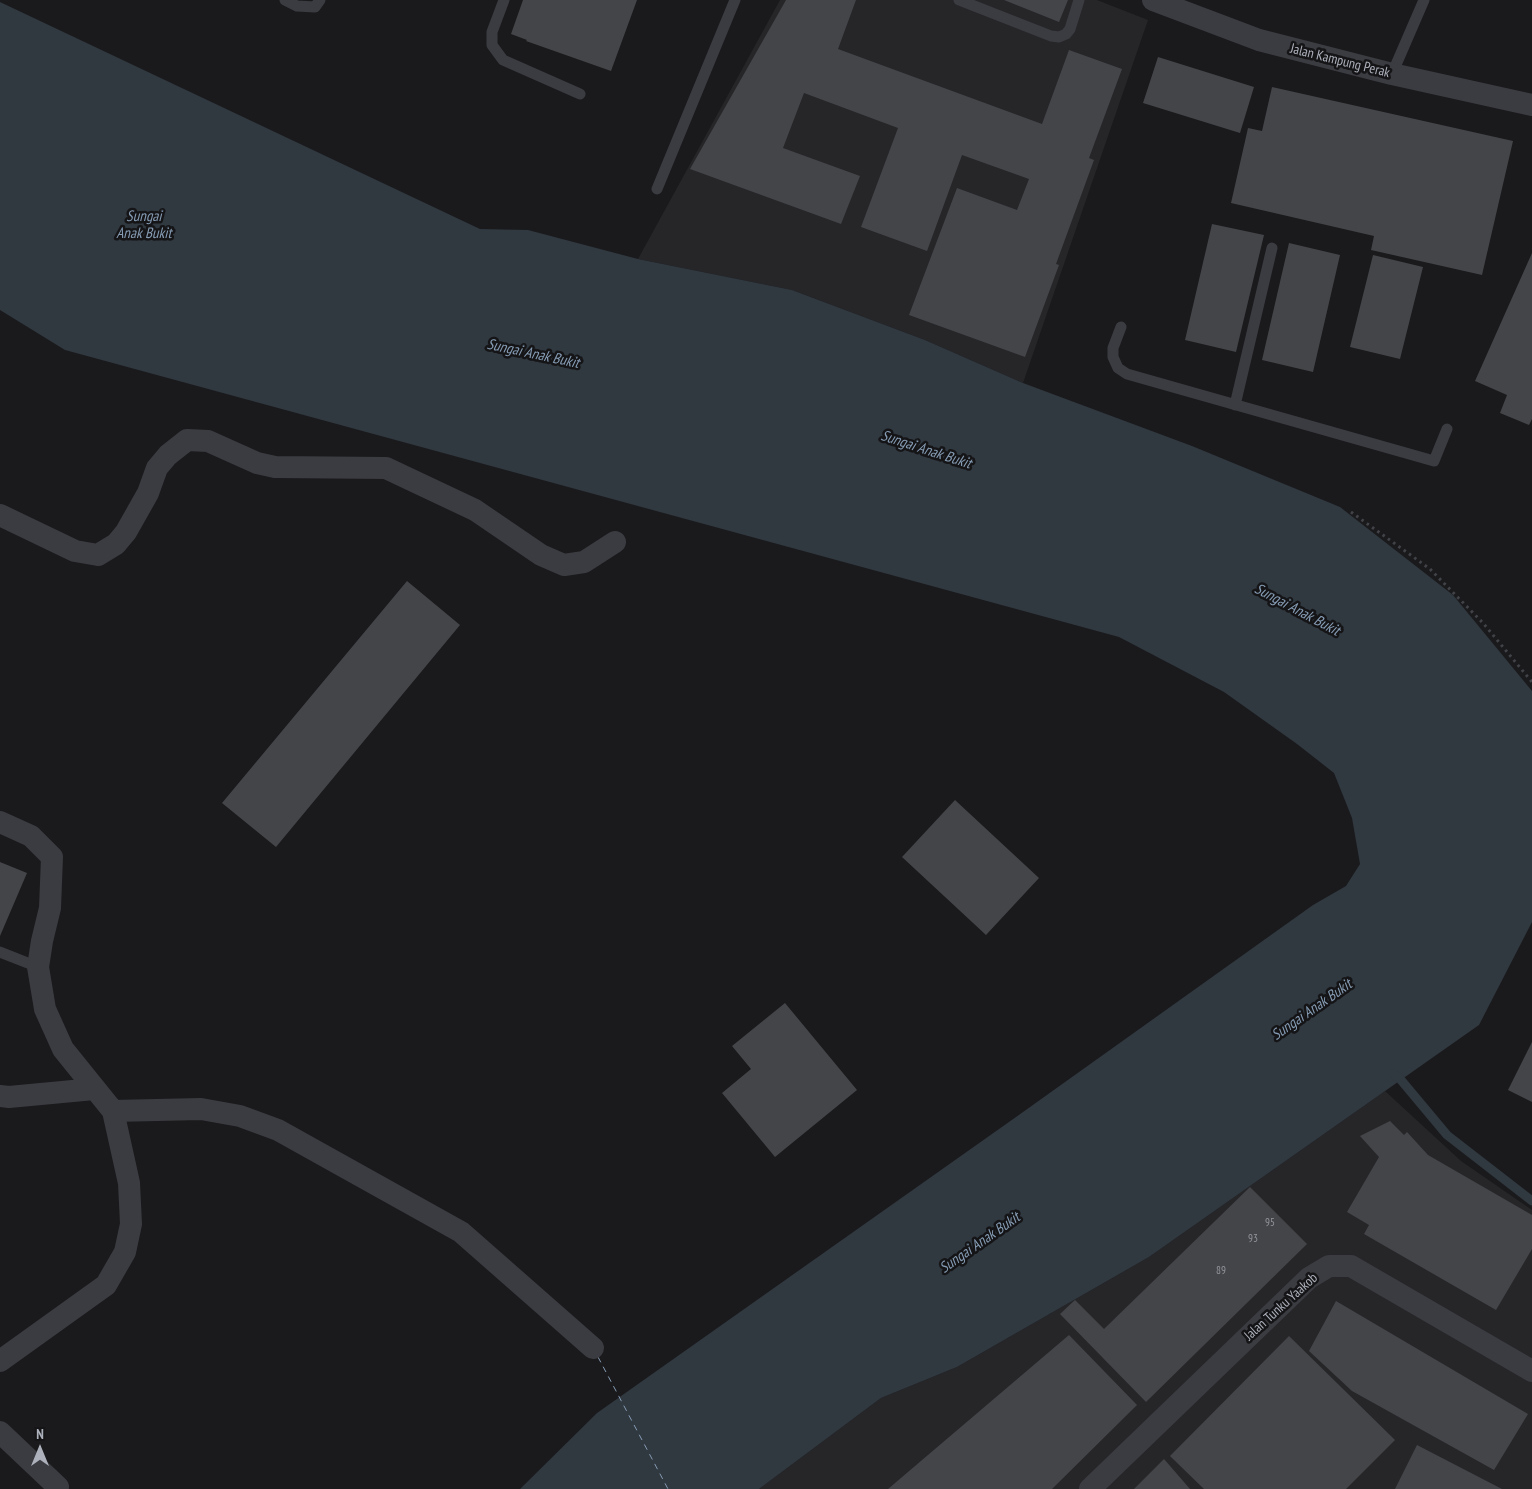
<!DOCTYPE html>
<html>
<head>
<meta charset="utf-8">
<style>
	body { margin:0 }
	#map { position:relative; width:1532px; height:1489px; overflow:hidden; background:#1a1a1c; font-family:"PT Sans Narrow",sans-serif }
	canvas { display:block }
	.north { position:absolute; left:15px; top:1424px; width:50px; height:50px; -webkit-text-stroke:4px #151517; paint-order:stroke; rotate:0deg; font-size:14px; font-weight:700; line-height:20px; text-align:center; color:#adb1bb }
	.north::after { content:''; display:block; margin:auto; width:18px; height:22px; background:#adb1bb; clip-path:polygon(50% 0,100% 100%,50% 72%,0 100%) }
</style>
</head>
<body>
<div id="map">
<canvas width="1532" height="1489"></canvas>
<div class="north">N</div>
</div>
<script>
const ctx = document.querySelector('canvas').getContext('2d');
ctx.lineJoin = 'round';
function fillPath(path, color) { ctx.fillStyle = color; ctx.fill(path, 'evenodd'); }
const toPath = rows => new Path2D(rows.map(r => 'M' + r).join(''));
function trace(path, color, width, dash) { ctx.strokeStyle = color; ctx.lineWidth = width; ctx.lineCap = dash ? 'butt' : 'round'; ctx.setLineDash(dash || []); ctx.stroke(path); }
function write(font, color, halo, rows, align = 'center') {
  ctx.font = font + ' "PT Sans Narrow",sans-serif'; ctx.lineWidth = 5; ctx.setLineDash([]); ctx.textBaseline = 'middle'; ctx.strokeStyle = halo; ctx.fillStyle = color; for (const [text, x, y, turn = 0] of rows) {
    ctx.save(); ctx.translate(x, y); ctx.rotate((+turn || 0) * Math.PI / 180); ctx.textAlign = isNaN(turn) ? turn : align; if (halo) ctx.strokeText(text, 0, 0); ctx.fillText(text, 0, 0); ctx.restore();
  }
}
fillPath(toPath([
	[780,0,1097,0,1148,20,1023,383,925,340,792,290,638,259],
	[1385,1091,1461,1161,1532,1210,1532,1489,759,1489,881,1398,957,1367,1149,1257]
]), '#262629');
fillPath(toPath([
	[0,2,480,229,528,230,638,259,792,290,925,340,1023,383,1192,446,1340,507,1453,595,1532,691,1532,922,1479,1025,1149,1257,957,1367,881,1398,759,1489,520,1489,597,1413,1016,1117,1313,905,1346,886,1360,864,1352,818,1334,773,1297,744,1224,692,1119,637,65,350,0,310]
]), '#303840');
trace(toPath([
	[1393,1073,1401,1080,1447,1135,1532,1201]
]), '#303840', 9);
trace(toPath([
	[598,1357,668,1489]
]), '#869cb4', 1, [6, 5]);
fillPath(toPath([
	[523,0,637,0,611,71,526,41,527,40,511,34],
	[786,0,856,0,838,49,1042,124,1069,50,1122,69,1089,158,1094,160,1056,264,1059,265,1025,357,909,315,957,188,1017,210,1029,179,962,155,927,251,861,227,898,128,804,93,783,148,860,176,841,224,690,169],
	[1004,0,1068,0,1059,22],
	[1158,57,1254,87,1240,133,1143,103],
	[1272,87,1513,141,1482,275,1371,250,1374,236,1231,203,1248,128,1262,131],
	[1212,224,1264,235,1236,352,1185,340],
	[1289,243,1340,255,1313,372,1262,360],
	[1532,253,1532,419,1529,425,1500,413,1507,395,1475,381],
	[1373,255,1423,267,1400,359,1350,347],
	[407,581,460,625,276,847,222,803],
	[955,800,1039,878,986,935,902,857],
	[0,862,27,873,0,936],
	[785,1003,857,1090,775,1157,722,1093,751,1069,732,1046],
	[1532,1042,1532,1102,1508,1090],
	[1390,1121,1404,1135,1407,1132,1428,1155,1532,1215,1532,1249,1496,1310,1364,1234,1369,1225,1347,1212,1379,1157,1360,1136],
	[1250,1187,1307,1244,1146,1402,1060,1314,1075,1300,1104,1329],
	[1336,1301,1528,1414,1494,1470,1352,1391,1309,1351],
	[1069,1335,1137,1405,1052,1489,888,1489],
	[1289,1336,1395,1440,1346,1489,1204,1489,1170,1456],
	[1417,1445,1502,1489,1395,1489],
	[1164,1459,1190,1489,1134,1489]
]), '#444549');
trace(toPath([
	[1351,512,1430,569,1483,623,1532,682]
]), '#414348', 3, [2.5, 4]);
trace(toPath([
	[285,0,297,6,315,7,320,0],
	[504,0,492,32,492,45,503,60,580,94],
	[959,0,1051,36,1059,37,1066,34,1070,29,1079,0],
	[1392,74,1424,0],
	[657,189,735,0],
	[1121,327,1113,348,1113,357,1118,368,1127,374,1434,461,1447,429],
	[1235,405,1272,248],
	[0,952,38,967]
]), '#3b3c41', 11);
trace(toPath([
	[1153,0,1259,40,1392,74,1532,105],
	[0,515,75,551,98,555,116,544,126,532,148,493,157,468,168,455,187,440,208,441,257,463,275,467,386,468,475,510,541,555,564,565,584,562,615,542],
	[0,822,31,836,52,857,50,908,42,941,38,967,45,1009,63,1049,113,1111,129,1183,131,1224,125,1252,106,1285,0,1361],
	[0,1096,9,1097,94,1089],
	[113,1111,201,1109,240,1116,278,1130,461,1232,593,1348],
	[0,1432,58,1487],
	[1090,1489,1309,1278,1329,1266,1351,1266,1532,1371]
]), '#3b3c41', 22);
write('11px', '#93969e', null, [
	["95",1270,1223],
	["93",1253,1239],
	["89",1221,1271]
]);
write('14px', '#adb1bb', '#151517', [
	["Jalan Kampung Perak",1340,61,14],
	["Jalan Tunku Yaakob",1281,1307,-42]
]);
write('italic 15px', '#869cb4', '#151517', [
	["Sungai",144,217],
	["Anak Bukit",144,234],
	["Sungai Anak Bukit",533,354,12],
	["Sungai Anak Bukit",926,450,18],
	["Sungai Anak Bukit",1297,610,28],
	["Sungai Anak Bukit",1312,1010,-35],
	["Sungai Anak Bukit",980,1243,-35]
]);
</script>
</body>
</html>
